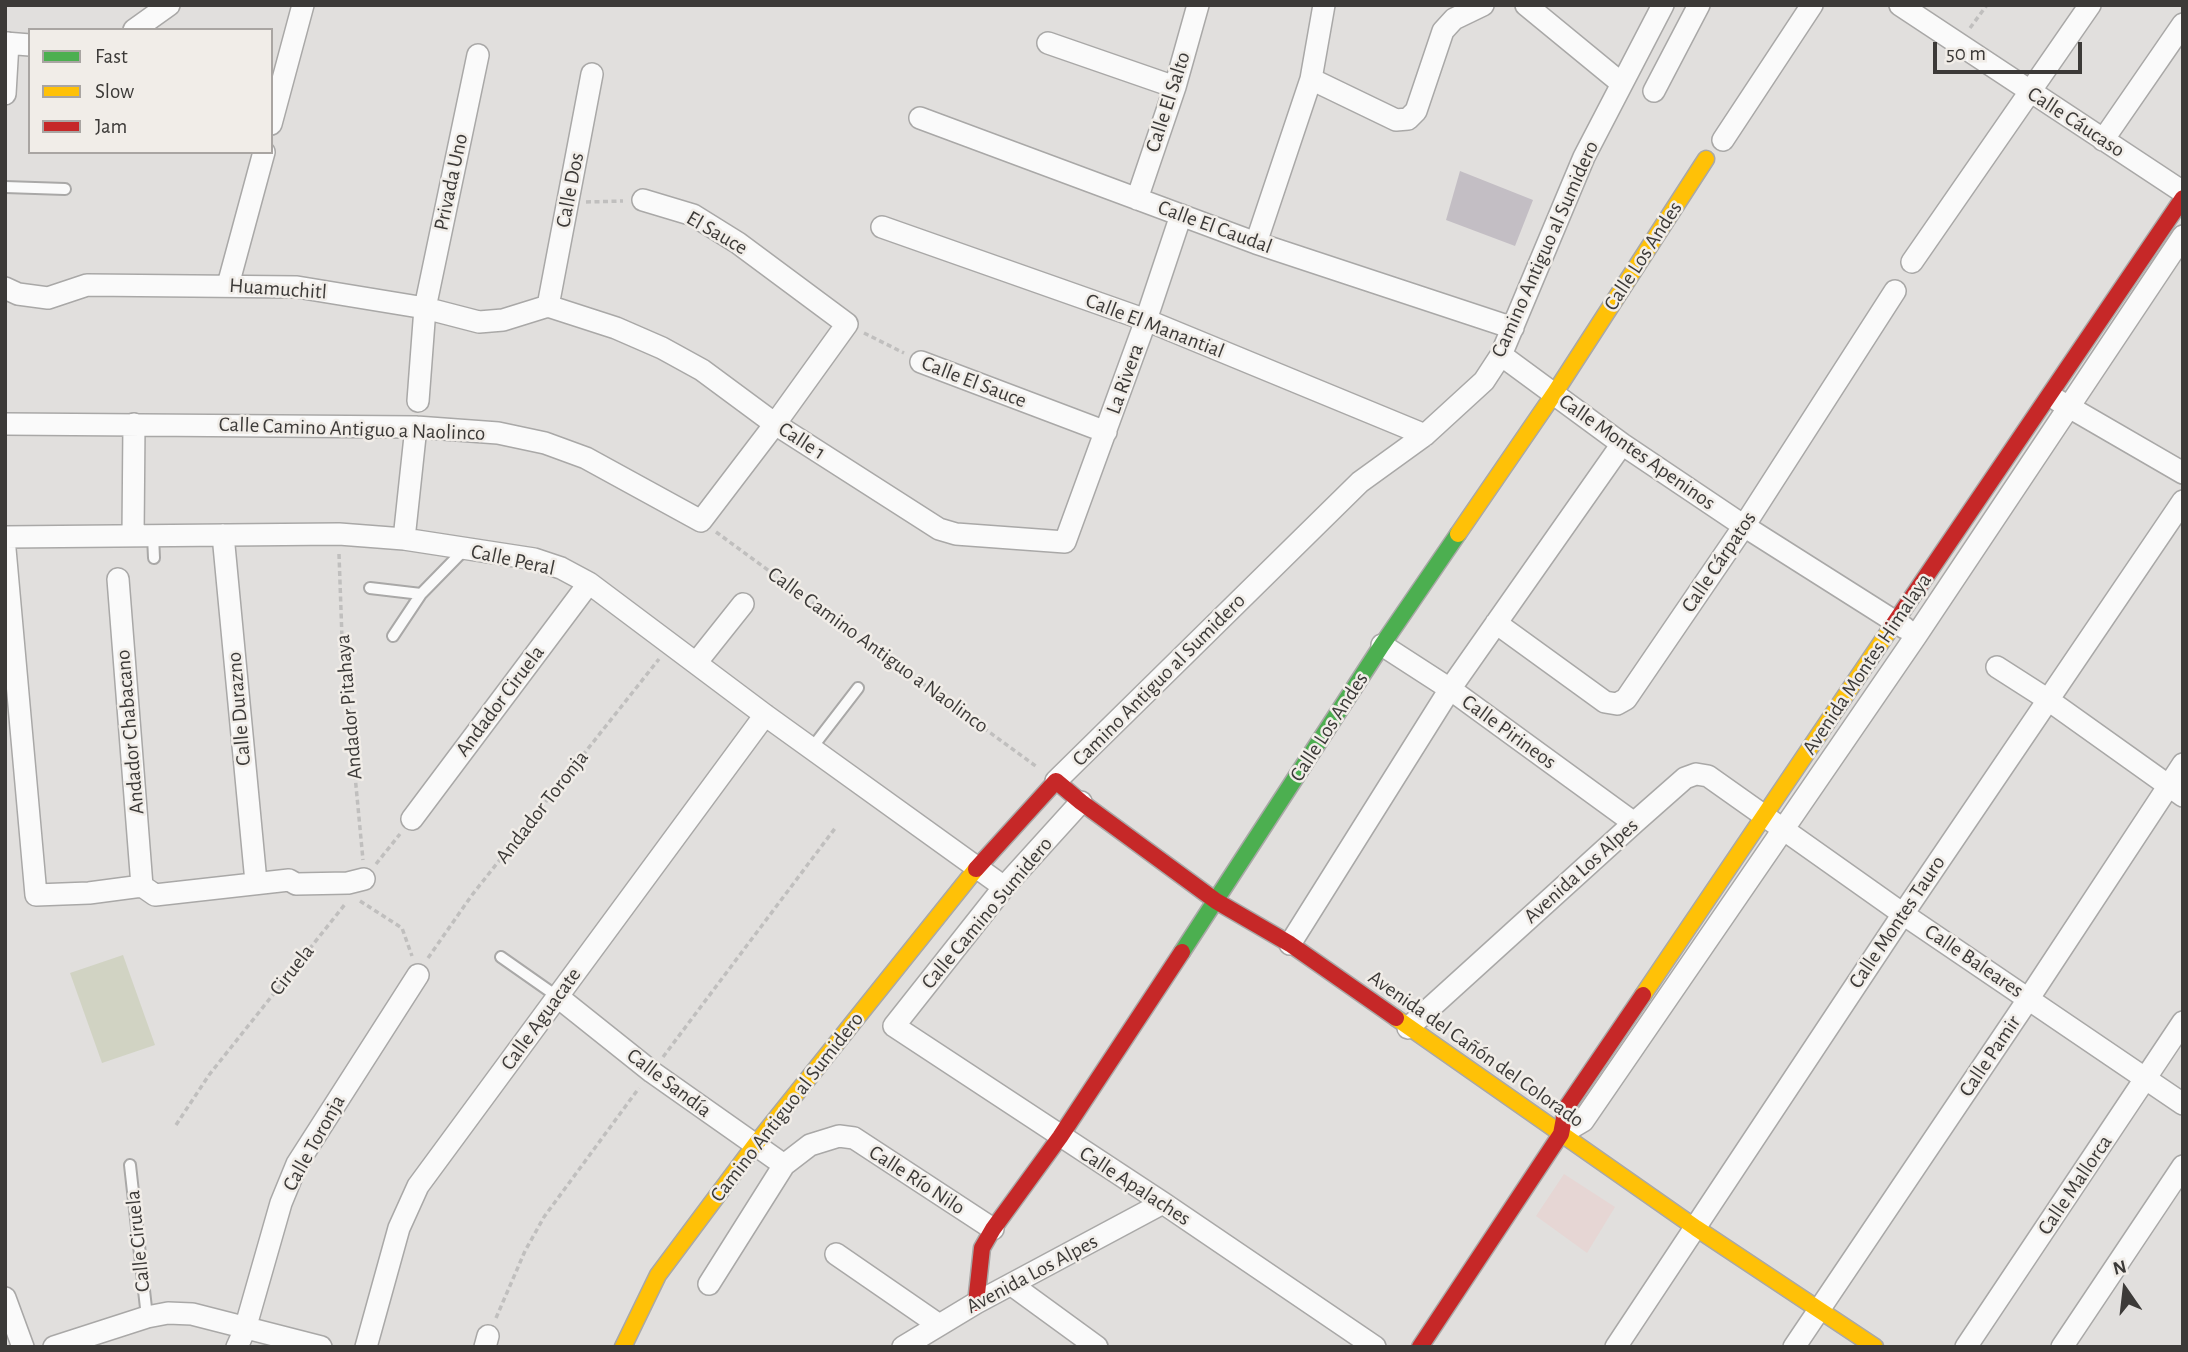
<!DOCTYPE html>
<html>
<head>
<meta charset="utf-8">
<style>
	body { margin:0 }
	#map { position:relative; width:2188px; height:1352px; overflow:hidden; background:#e1dfdd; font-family:"Alegreya Sans",sans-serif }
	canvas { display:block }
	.frame { position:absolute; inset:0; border:7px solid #3c3a38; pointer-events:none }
	.legend { position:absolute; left:28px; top:28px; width:245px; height:126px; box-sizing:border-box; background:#f1ede8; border:2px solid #a9a5a2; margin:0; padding:9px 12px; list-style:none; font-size:21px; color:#3c3a38 }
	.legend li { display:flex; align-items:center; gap:14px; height:35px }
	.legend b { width:35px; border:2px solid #a9a5a2 }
	.north { position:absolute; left:2090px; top:1254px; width:70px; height:70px; -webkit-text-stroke:5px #f1ede8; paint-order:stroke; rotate:346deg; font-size:19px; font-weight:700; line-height:28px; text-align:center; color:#3c3a38 }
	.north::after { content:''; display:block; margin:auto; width:24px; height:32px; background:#3c3a38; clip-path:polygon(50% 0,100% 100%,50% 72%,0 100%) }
	.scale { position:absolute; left:1933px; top:42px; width:149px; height:32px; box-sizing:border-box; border:4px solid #3c3a38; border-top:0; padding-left:9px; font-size:21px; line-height:24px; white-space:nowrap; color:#3c3a38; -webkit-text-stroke:5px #f1ede8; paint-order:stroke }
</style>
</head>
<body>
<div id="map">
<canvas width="2188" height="1352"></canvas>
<div class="frame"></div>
<ul class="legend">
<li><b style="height:9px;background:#4caf50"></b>Fast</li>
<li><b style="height:9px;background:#ffc107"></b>Slow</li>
<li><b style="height:9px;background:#c62828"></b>Jam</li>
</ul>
<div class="north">N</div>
<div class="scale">50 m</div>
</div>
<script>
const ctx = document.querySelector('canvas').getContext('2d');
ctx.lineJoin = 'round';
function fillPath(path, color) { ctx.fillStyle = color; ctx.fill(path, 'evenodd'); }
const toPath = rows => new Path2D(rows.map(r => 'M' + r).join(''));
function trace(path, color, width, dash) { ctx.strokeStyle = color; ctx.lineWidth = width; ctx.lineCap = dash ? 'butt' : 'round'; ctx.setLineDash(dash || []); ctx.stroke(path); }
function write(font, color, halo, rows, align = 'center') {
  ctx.font = font + ' "Alegreya Sans",sans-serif'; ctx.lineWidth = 5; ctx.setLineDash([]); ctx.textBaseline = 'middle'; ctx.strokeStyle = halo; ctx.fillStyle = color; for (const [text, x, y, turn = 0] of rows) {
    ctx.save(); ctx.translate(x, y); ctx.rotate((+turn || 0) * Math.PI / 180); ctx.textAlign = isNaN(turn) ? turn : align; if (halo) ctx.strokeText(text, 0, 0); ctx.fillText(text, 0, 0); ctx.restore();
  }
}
fillPath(toPath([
	[1564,1174,1615,1207,1587,1253,1536,1216]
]), '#e6d6d4');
fillPath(toPath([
	[123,955,155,1045,102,1063,70,973]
]), '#d1d3c3');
fillPath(toPath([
	[1460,171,1533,200,1515,246,1446,220]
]), '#c3bec4');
const lane = toPath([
	[5,187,65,189],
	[153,536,154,558],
	[370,588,421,594],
	[393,636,421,594,465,549],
	[811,749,858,688],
	[501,957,558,997],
	[130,1165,147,1317]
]);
const street = toPath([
	[1526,5,1621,83],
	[1900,5,2183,192],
	[134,30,169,5],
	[5,43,30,45],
	[1048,43,1175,87],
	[1311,79,1396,120,1408,119,1416,111,1443,31,1454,19,1483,5],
	[1654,91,1699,5],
	[5,94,8,43],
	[920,118,1256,243,1513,328],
	[271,124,303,5],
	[1723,140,1812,5],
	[2103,140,2183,24],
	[1137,199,1175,87,1198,5],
	[882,227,1146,320,1425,435],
	[1256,243,1311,79,1324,5],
	[1912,262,2090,5],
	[228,285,264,152],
	[5,288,18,294,48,298,87,285,297,287,425,308,479,322,503,320,548,306],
	[548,306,616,328,662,348,702,370,775,424,939,529,956,534,1065,542,1146,320,1181,215],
	[548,306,592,74],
	[1501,355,1622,444,1744,526,1905,628],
	[921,362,1106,432],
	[2057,400,2183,473],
	[418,401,425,308,478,55],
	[5,424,416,427,498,433,545,443,586,458,701,521,775,424,847,324,738,243,693,215,643,200],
	[223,535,256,882],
	[133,536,134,424],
	[5,537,339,534,404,539,534,559,561,568,589,583,765,715,1004,887],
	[404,539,416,427],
	[5,549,36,895,89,893,142,886,155,895,289,880,296,884,348,883,364,879],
	[118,579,142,886],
	[1496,623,1605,702,1617,704,1626,699,1744,526,1895,291],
	[1382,645,1450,689,1634,823],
	[696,663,743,604],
	[1997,667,2047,699,2183,796],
	[1056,781,1360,482,1425,435,1484,381,1501,355,1584,157,1663,5],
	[1081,802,1004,887,894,1026,1163,1203,1375,1347],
	[412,819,589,583],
	[1290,944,1450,689,1622,444],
	[558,997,652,1072,784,1165],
	[1408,1028,1634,823,1685,778,1696,774,1708,776,1903,914,2183,1104],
	[1561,1134,1583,1121,1916,636,2183,236],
	[836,1254,939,1325],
	[709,1284,784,1165,810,1145,839,1136,854,1138,993,1229],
	[1012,1285,1097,1347],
	[5,1298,23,1347],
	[54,1347,147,1317,168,1313,192,1314,321,1347],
	[237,1347,245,1329,281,1203,297,1164,418,975],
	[366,1347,399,1228,418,1186,765,715],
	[485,1347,488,1336],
	[903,1347,976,1303,1163,1203],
	[1616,1347,1903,914,2183,501],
	[1794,1347,2029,998,2183,764],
	[1966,1347,2183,1022],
	[2062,1347,2183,1166]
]);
const fast = toPath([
	[1182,952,1382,645,1458,534]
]);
const slow = toPath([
	[1458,534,1554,394,1706,159],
	[1643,995,1891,628],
	[1396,1018,1696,1228,1875,1347],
	[623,1347,658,1275,755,1145,976,869]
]);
const jam = toPath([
	[1891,628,2183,198],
	[976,869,1056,781,1081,802,1216,901,1290,944,1396,1018],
	[976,1303,982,1248,993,1229,1060,1137,1182,952],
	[1420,1347,1561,1134,1566,1108,1643,995]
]);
trace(lane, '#a9a8a7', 14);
trace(street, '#a9a8a7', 24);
trace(fast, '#a9a8a7', 19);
trace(slow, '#a9a8a7', 19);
trace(jam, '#a9a8a7', 19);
trace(toPath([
	[1970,28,1987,5],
	[586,202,623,201],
	[864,333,904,353],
	[716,532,1037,767],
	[339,554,342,638,363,860],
	[376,864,400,834],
	[360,901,402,928,412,956],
	[428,958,472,895,659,659],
	[663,1057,836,827],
	[176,1125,209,1075,346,903],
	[496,1318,525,1251,544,1217,639,1088]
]), '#c0bfbe', 3.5, [5, 3.5]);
trace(lane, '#fafafa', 10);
trace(street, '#fafafa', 21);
trace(fast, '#4caf50', 16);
trace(slow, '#ffc107', 16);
trace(jam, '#c62828', 16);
write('21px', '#3c3a38', '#f1ede8', [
	["Calle El Salto",1168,102,-72],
	["Calle Cáucaso",2076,122,33],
	["Privada Uno",451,182,-78],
	["Calle Dos",570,190,-79],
	["Calle El Caudal",1215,227,20],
	["El Sauce",717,233,30],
	["Camino Antiguo al Sumidero",1545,249,-66],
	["Calle Los Andes",1643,256,-57],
	["Huamuchitl",278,289,4],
	["Calle El Manantial",1155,326,21],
	["La Rivera",1125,379,-70],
	["Calle El Sauce",974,382,21],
	["Calle Camino Antiguo a Naolinco",352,429,2],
	["Calle 1",802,441,33],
	["Calle Montes Apeninos",1637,452,35],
	["Calle Peral",513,560,12],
	["Calle Cárpatos",1719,562,-56],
	["Calle Camino Antiguo a Naolinco",878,650,36],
	["Avenida Montes Himalaya",1867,664,-56],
	["Camino Antiguo al Sumidero",1159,680,-45],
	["Andador Ciruela",500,701,-53],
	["Andador Pitahaya",349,707,-95],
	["Calle Durazno",239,709,-95],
	["Calle Los Andes",1329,727,-57],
	["Andador Chabacano",130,732,-95],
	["Calle Pirineos",1509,732,36],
	["Andador Toronja",542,807,-52],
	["Avenida Los Alpes",1581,871,-42],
	["Calle Camino Sumidero",987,913,-50],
	["Calle Montes Tauro",1897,922,-56],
	["Calle Baleares",1974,961,34],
	["Ciruela",292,970,-52],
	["Calle Aguacate",541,1019,-54],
	["Avenida del Cañón del Colorado",1476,1049,35],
	["Calle Pamir",1990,1056,-56],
	["Calle Sandía",669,1083,37],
	["Camino Antiguo al Sumidero",787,1107,-52],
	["Calle Toronja",314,1143,-61],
	["Calle Río Nilo",917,1180,33],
	["Calle Mallorca",2075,1185,-56],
	["Calle Apalaches",1135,1186,33],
	["Calle Ciruela",138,1241,-96],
	["Avenida Los Alpes",1032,1274,-28]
]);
</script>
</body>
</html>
